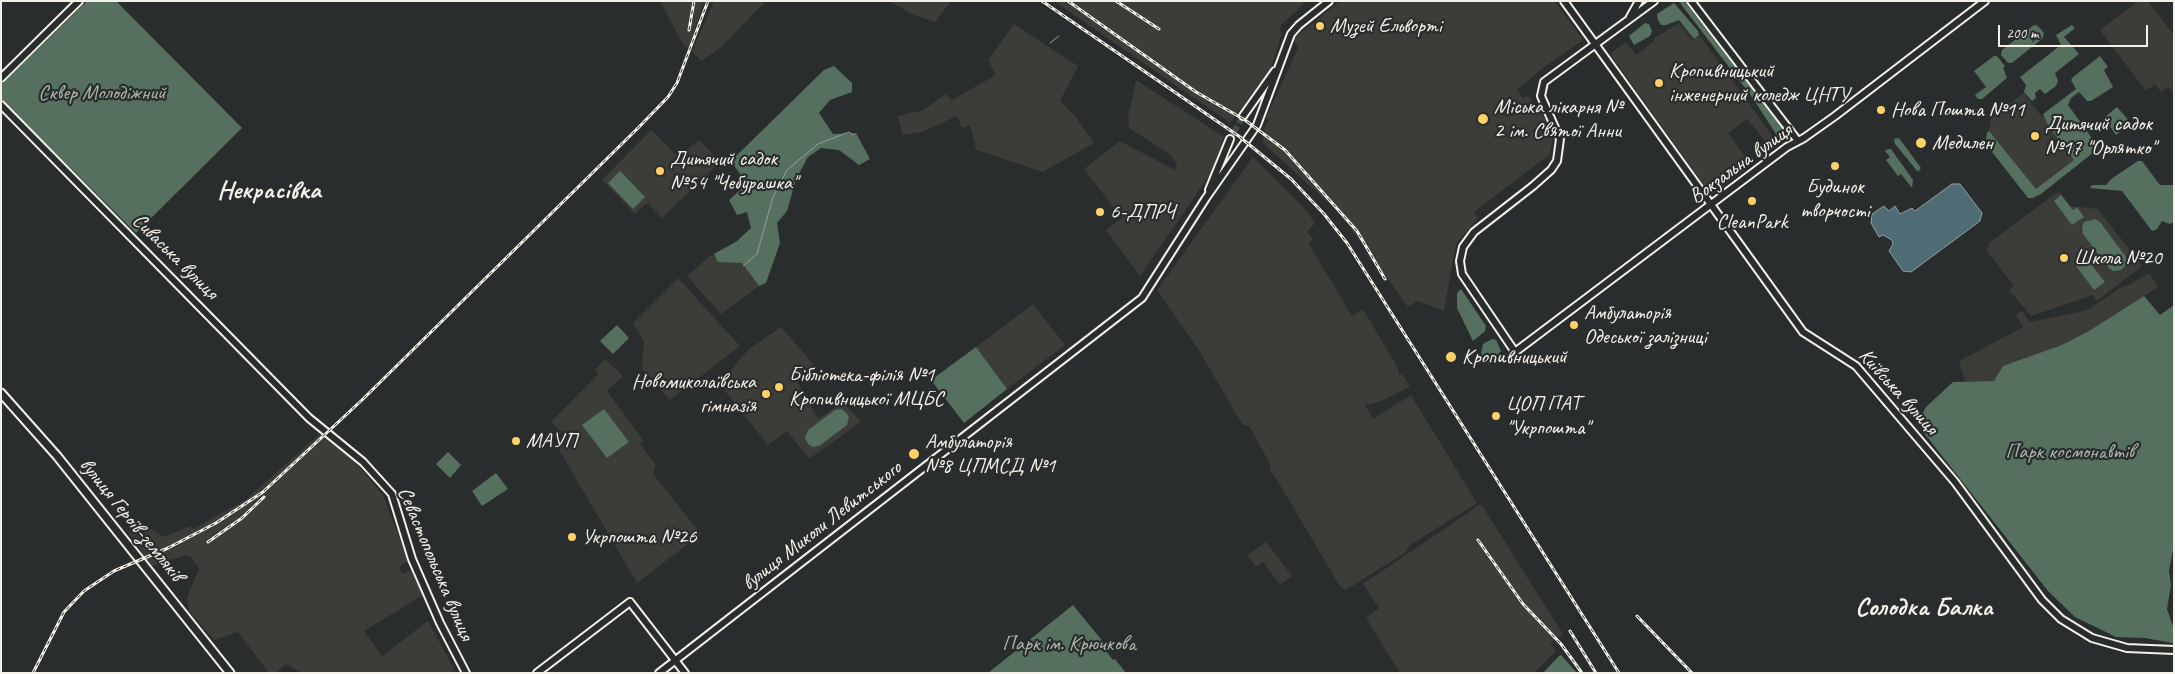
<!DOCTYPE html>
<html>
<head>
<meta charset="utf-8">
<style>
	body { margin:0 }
	#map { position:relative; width:2175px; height:674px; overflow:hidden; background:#2a2d2e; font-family:Caveat,sans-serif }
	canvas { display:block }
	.frame { position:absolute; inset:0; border:2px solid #f4f1e8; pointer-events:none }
	.scale { position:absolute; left:1998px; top:25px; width:150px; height:22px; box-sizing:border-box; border:2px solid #f4f1e8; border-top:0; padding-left:6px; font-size:15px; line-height:18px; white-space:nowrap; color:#f4f1e8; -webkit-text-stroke:4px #2a2d2e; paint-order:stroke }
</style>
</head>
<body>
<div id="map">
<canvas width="2175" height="674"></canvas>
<div class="frame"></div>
<div class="scale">200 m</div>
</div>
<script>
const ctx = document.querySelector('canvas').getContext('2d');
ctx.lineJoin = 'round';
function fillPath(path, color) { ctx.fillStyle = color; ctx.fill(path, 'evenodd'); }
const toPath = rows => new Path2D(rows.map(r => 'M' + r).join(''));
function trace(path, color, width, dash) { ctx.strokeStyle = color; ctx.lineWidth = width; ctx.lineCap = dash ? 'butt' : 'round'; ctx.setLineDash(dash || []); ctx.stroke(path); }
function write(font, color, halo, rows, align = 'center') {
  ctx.font = font + ' Caveat,sans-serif'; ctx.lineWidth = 4.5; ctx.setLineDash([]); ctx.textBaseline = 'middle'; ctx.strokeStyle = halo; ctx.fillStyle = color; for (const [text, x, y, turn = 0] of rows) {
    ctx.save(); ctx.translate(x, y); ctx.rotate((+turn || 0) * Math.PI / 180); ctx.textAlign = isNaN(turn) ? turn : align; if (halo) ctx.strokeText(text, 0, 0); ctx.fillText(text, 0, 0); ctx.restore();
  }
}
fillPath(toPath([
	[660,1,704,1,689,48,684,46],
	[714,1,766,1,721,47,702,61,692,52],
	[889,1,951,1,935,22,914,15],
	[1054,1,1307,1,1281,25,1280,29,1282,33,1271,68,1230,123],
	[1340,1,1555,1,1583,40,1540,70,1517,90,1523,98,1528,95,1554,131,1550,154,1474,212,1478,218,1456,244,1444,311,1417,301,1408,307,1364,246,1337,211,1262,142,1266,132,1263,130,1269,120,1266,118,1298,48,1293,39],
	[2138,1,2148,1,2174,35,2174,90,2172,92,2168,87,2161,92,2155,84,2146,91,2100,30],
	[1679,23,1692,40,1700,36,1777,142,1770,147,1747,119,1728,133,1751,165,1711,195,1610,54,1626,42,1636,55,1654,41,1653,39],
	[1014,24,1078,66,1060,101,1075,116,1094,143,1043,172,976,150,970,125,962,128,957,116,922,132,902,135,898,116,924,110,945,94,952,100,996,75,988,60],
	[1136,80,1224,137,1211,173,1140,276,1106,230,1122,218,1084,169,1120,141,1175,170,1177,164,1171,155,1129,128,1128,117],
	[2024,93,2042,117,2055,108,2088,150,2036,189,1989,131,1991,118],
	[651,130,678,157,699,140,720,162,662,218,647,203,635,214,602,180],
	[1253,157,1306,210,1315,223,1307,232,1313,239,1309,244,1352,316,1363,309,1399,370,1398,371,1400,375,1402,374,1410,387,1379,402,1365,405,1373,419,1411,395,1477,503,1410,545,1406,552,1346,590,1341,588,1277,480,1271,472,1269,468,1271,466,1250,427,1242,424,1200,352,1157,290],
	[2059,191,2070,206,2098,209,2142,266,2097,301,2093,295,2031,316,2009,290,2014,286,1987,251,1989,243],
	[711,255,742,263,759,286,721,314,687,276],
	[2149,273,2158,287,2089,331,1994,381,1965,381,1959,361,2023,327,2016,315,2022,311,2030,322,2088,310,2120,288,2129,285],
	[678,278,740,346,670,400,642,368,644,341,633,323],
	[1033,304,1065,345,1007,389,976,347],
	[781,327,814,365,794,376,818,419,843,402,861,422,809,459,787,431,768,445,722,387,721,381,749,349],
	[605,359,623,376,607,391,644,441,640,444,656,465,653,474,701,534,637,583,558,448,564,434,551,422,598,374,595,370],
	[320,434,355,462,383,495,408,561,399,567,402,574,411,570,423,595,364,631,382,656,428,621,455,670,450,673,302,673,286,664,276,673,269,673,238,632,214,640,189,611,187,597,199,569,191,557,186,555,152,566,128,532,139,521,163,537,190,526,193,529,245,500],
	[1481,504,1563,634,1550,643,1556,651,1534,673,1400,673,1366,618,1379,608,1363,584],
	[1266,542,1292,576,1280,585,1263,562,1256,567,1247,555]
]), '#3c3c38');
fillPath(toPath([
	[87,1,116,1,242,128,136,233,1,99,1,85],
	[1684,1,1786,133,1786,137,1780,140,1752,97,1680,3],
	[1674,3,1698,31,1699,35,1694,39,1679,20,1666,25,1661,25,1658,20,1657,14],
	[1645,23,1649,24,1652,31,1650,36,1634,45,1629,36],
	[2034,25,2038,26,2044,33,2043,38,2012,63,2008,63,2001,55,2002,50],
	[2072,25,2075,28,2064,37,2079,54,2055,73,2058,81,2056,86,2045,94,2040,89,2035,93,2036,98,2032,101,2024,92,2026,85,2020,77,2061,45,2056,35],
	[1994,56,1997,56,2005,66,2003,68,2007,78,1982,99,1978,99,1975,95,1986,87,1974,71],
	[2100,56,2108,67,2104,70,2113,87,2091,101,2087,101,2079,92,2071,98,2068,105,2099,148,2041,194,2033,198,2028,198,1989,148,1986,139,1987,133,1989,131,2036,189,2074,160,2048,125,2043,114,2076,89,2071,80,2073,77],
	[834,66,852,83,852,92,830,100,819,113,833,134,856,133,870,159,859,165,839,150,821,148,808,157,796,179,787,211,777,223,780,243,766,283,759,286,742,263,718,262,714,254,737,241,751,228,747,212,737,215,729,200,747,184,731,161,824,70],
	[2117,107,2131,123,2116,135,2104,118],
	[1899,138,1921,168,1918,172,1895,144,1894,139],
	[1888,149,1891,149,1913,180,1912,188,1901,174,1898,176,1886,160,1890,157,1885,151],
	[2138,161,2142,161,2160,185,2174,185,2174,222,2170,224,2162,221,2157,229,2152,231,2122,191,2090,188,2092,185,2106,185,2111,179],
	[620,171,645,197,633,209,608,183],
	[2061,195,2073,210,2077,207,2084,217,2072,225,2054,201],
	[2095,219,2100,222,2126,257,2126,265,2121,270,2113,271,2109,268,2083,234,2082,227,2084,222],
	[2086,258,2105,282,2094,290,2076,266],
	[1461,289,1486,326,1485,331,1473,341,1457,308,1457,293],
	[2144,296,2160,315,2174,305,2174,544,2169,571,2171,585,2167,609,2174,629,2173,643,2145,638,2116,637,2075,617,2048,591,1921,429,1919,420,1926,407,1953,382,1994,381,2003,366,2062,345,2089,331],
	[617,325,629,338,613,354,600,341],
	[1492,339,1496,340,1501,351,1489,365,1481,354,1483,344],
	[976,347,1007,389,964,423,931,380],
	[604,409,629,442,607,458,582,425],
	[842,409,849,416,847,425,819,446,813,447,808,444,805,438,808,430,835,410],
	[448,452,461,465,450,478,436,464],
	[496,473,508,489,482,506,472,491],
	[1073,605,1104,643,1102,646,1113,660,1115,659,1126,673,988,673],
	[1561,655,1577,673,1543,673,1559,656]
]), '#55705f');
const water = toPath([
	[1952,184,1960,184,1982,213,1980,221,1911,272,1903,271,1889,251,1893,244,1892,240,1883,235,1879,237,1871,223,1872,214,1884,206,1889,211,1895,206,1900,214,1912,208,1915,211,1952,184]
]);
fillPath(water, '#4f6b73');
trace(water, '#91a1a2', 1);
trace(toPath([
	[1050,43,1059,36],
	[743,266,757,254,773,197,787,170,818,144,849,132,853,135]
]), '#91a1a2', 1);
trace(toPath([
	[1230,139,1243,116]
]), '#484a4a', 6, [6, 3]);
const secondary = toPath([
	[1564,1,1803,332,1856,366,1955,482,2042,600,2061,619,2092,638,2127,648,2174,650],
	[1654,1,1544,82,1541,96,1560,139,1557,161,1551,170,1533,186,1474,232,1463,247,1460,261,1462,274,1515,352,1787,147,1804,138,1835,116,1985,1],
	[1691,1,1798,141],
	[1630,17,1639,1],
	[1,78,79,1],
	[1,105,309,418,363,462,392,494,412,559,440,623,466,673],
	[1243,116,1275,71],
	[1209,190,1230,139],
	[537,673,630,602,685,673],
	[659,673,1142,298,1206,198,1257,125,1291,34,1299,25,1329,1]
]);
const primary = toPath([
	[1,393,57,456,230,673]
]);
trace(secondary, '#f4f1e8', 10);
trace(primary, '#f4f1e8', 11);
trace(secondary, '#2a2d2e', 6);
trace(primary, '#2a2d2e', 7);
const rail = toPath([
	[1042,1,1240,137,1291,179,1324,214,1347,243,1619,673],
	[1068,1,1196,92,1245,120,1285,150,1357,231,1385,279],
	[1116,1,1159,29],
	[689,30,694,1],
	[1478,540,1523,604,1561,644,1582,673],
	[208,542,242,518,264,497],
	[1637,616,1692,673],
	[1570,631,1596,673],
	[33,673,64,612,84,591,114,571,168,548,216,523,263,492,362,400,639,127,668,97,677,83,708,1]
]);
trace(rail, '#f4f1e8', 3);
trace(rail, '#2a2d2e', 1, [4]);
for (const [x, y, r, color] of [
	[1320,26,5,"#ffd166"],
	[1659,83,5,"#ffd166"],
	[1881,110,5,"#ffd166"],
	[1483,119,6,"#ffd166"],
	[2035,136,5,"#ffd166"],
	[1921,143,6,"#ffd166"],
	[1835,166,5,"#ffd166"],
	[660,171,5,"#ffd166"],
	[1752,201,5,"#ffd166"],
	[1100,212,5,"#ffd166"],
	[2064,258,5,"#ffd166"],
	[1574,325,5,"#ffd166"],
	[1451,357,6,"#ffd166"],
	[779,387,5,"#ffd166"],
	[766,394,5,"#ffd166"],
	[1496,416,5,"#ffd166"],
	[516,441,5,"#ffd166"],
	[914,454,6,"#ffd166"],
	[572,537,5,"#ffd166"]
]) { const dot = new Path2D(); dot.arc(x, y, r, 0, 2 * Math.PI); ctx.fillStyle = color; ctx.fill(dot); trace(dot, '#2a2d2e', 2); }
write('21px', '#f4f1e8', '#2a2d2e', [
	["Музей Ельворті",1330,26],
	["Кропивницький",1669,71],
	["інженерний коледж ЦНТУ",1669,95],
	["Міська лікарня №",1494,107],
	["2 ім. Святої Анни",1494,131],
	["Нова Пошта №11",1891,110],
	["Дитячий садок",2045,124],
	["№17 \"Орлятко\"",2045,148],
	["Медилен",1932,143],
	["Дитячий садок",670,159],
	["№54 \"Чебурашка\"",670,183],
	["Будинок",1835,187,"center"],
	["творчості",1835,211,"center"],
	["6-ДПРЧ",1110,212],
	["CleanPark",1752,222,"center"],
	["Школа №20",2074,258],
	["Амбулаторія",1584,313],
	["Одеської залізниці",1584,337],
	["Кропивницький",1462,357],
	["Бібліотека-філія №1",789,375],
	["Кропивницької МЦБС",789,399],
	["Новомиколаївська",756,382,"right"],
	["гімназія",756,406,"right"],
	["ЦОП ПАТ",1506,404],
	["\"Укрпошта\"",1506,428],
	["МАУП",526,441],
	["Амбулаторія",925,442],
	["№8 ЦПМСД №1",925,466],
	["Укрпошта №26",582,537]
], 'left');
write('21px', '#acb7aa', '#2a2d2e', [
	["Сквер Молодіжний",102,93],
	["Парк космонавтів",2070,452],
	["Парк ім. Крючкова",1069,644]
]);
write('21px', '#f4f1e8', '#2a2d2e', [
	["Вокзальна вулиця",1741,164,-36],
	["Сиваська вулиця",175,257,45],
	["Київська вулиця",1898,392,48],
	["вулиця Героїв-земляків",131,520,51],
	["вулиця Миколи Левитського",822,526,-38],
	["Севастопольська вулиця",435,564,67]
]);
write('bold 26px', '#f4f1e8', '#2a2d2e', [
	["Некрасівка",269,191],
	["Солодка Балка",1924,608]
]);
</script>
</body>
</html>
